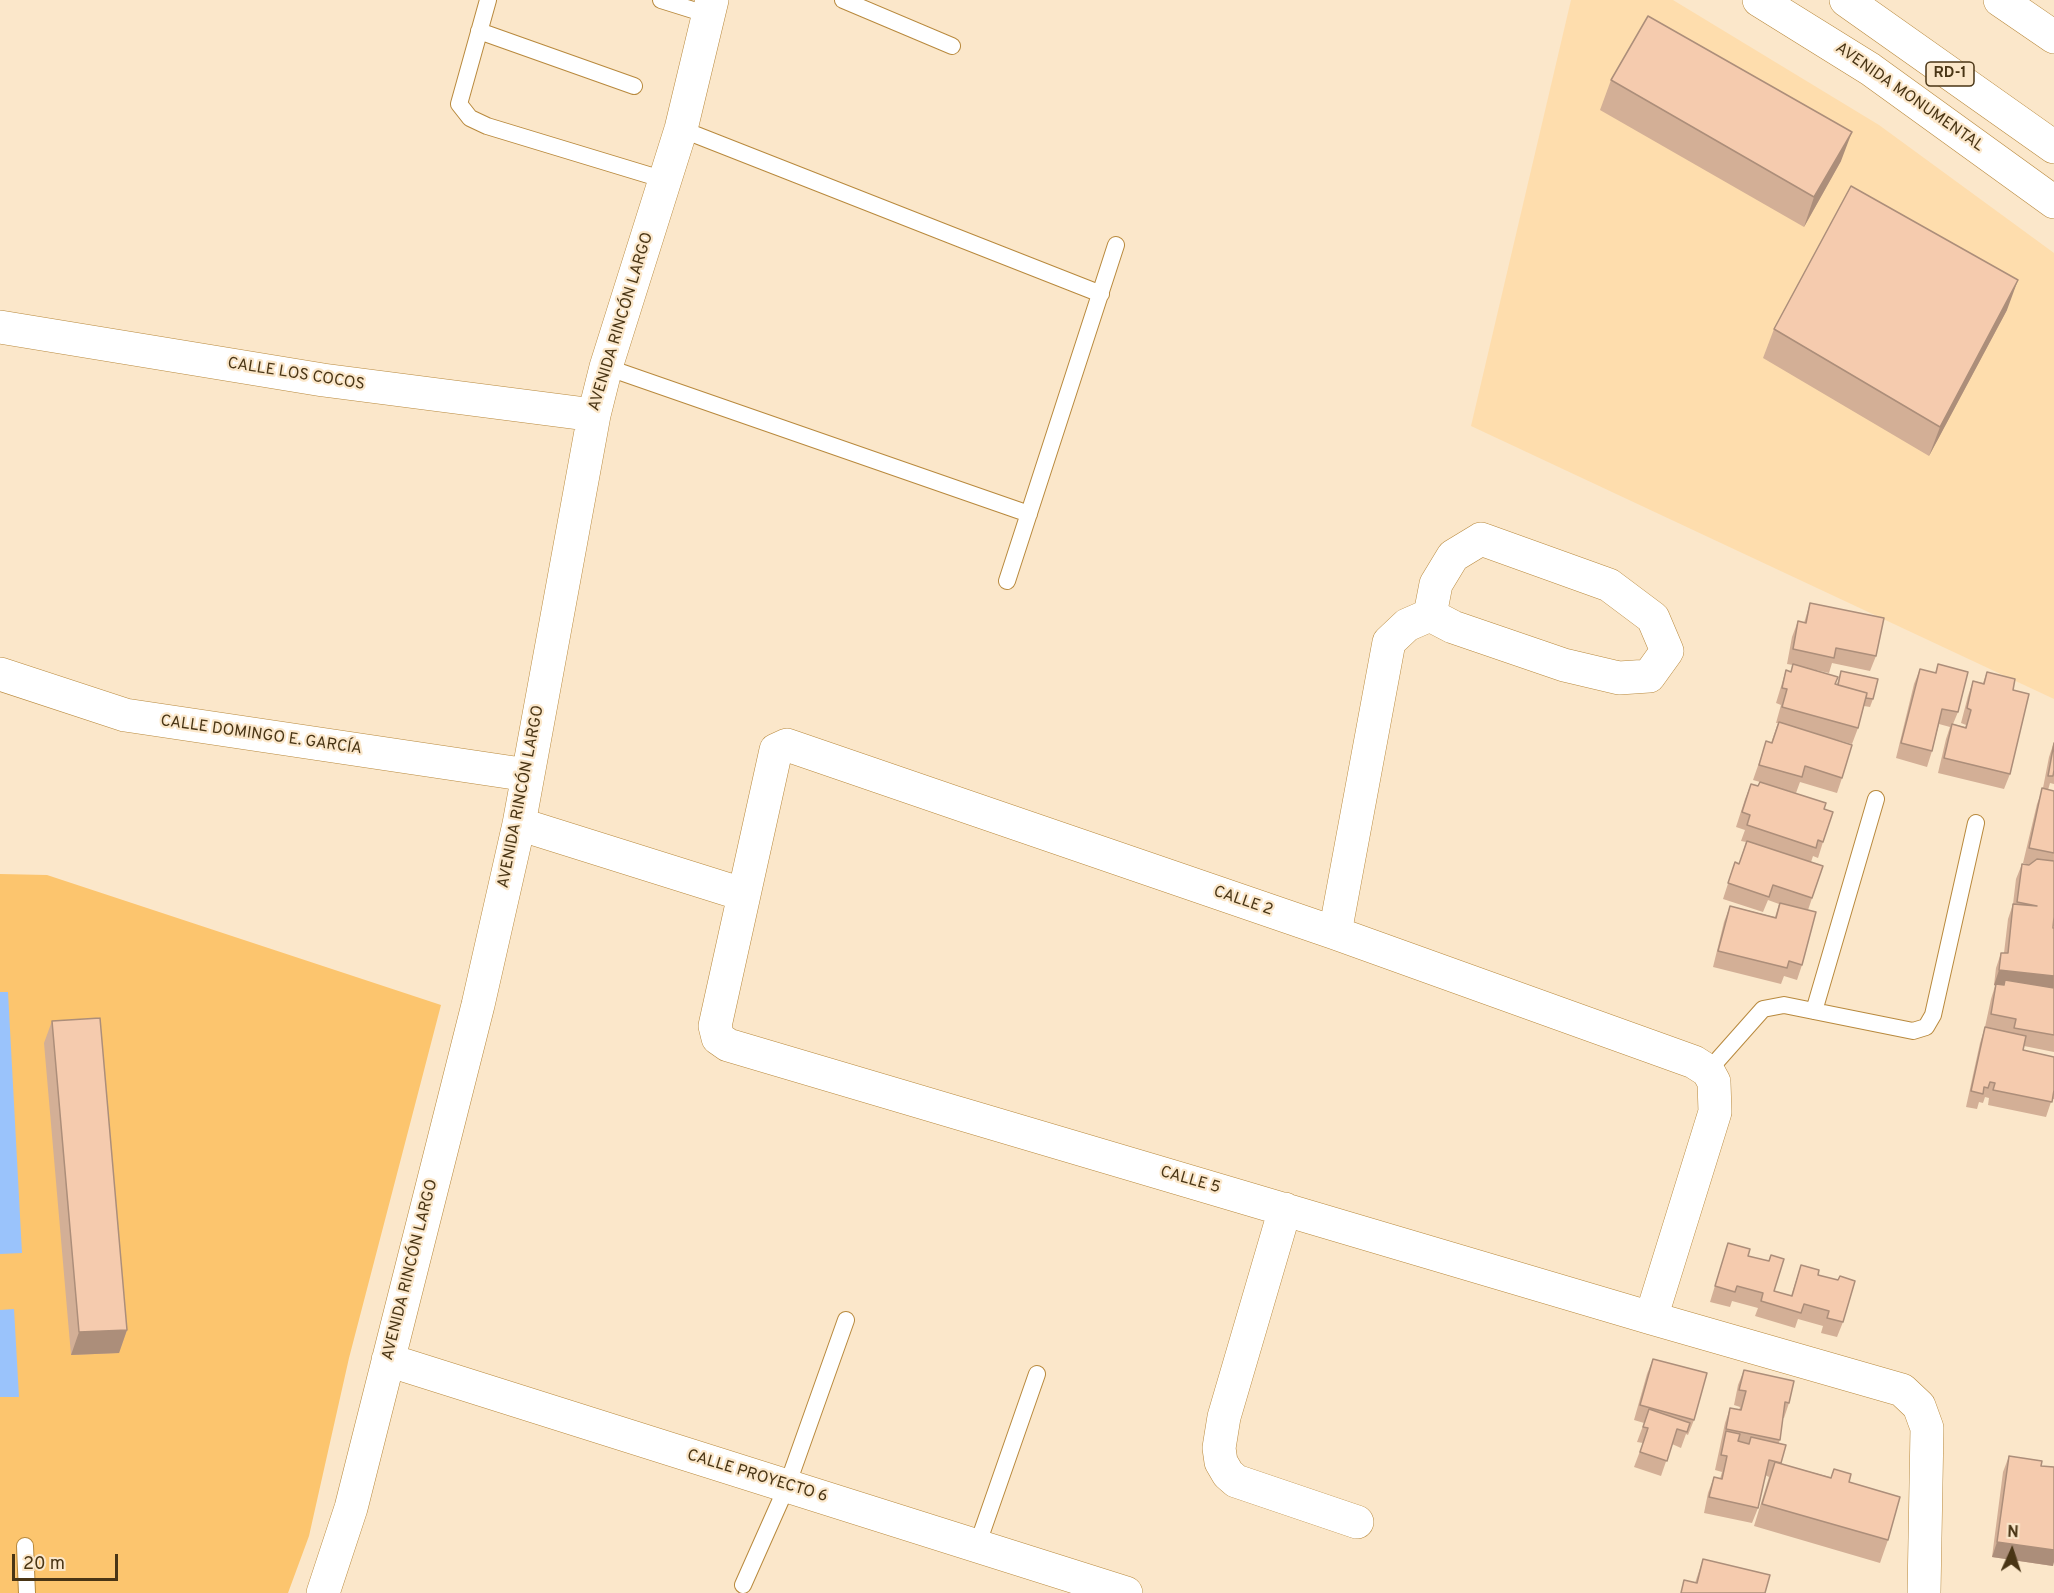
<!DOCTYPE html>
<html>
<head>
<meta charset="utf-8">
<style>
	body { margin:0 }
	#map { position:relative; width:2054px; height:1593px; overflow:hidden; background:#fbe7ca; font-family:Overpass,sans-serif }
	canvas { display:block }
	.north { position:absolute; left:1982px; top:1521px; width:60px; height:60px; -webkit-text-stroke:4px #fbe7ca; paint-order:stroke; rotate:3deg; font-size:16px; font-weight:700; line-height:24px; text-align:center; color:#493515 }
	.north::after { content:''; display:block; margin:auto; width:21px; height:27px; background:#493515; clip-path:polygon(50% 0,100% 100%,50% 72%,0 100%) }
	.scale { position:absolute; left:12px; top:1554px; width:106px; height:27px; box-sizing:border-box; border:3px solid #493515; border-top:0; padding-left:8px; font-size:18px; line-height:21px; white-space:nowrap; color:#493515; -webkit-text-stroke:4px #fbe7ca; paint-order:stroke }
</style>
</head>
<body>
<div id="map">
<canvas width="2054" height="1593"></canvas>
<div class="north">N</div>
<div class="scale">20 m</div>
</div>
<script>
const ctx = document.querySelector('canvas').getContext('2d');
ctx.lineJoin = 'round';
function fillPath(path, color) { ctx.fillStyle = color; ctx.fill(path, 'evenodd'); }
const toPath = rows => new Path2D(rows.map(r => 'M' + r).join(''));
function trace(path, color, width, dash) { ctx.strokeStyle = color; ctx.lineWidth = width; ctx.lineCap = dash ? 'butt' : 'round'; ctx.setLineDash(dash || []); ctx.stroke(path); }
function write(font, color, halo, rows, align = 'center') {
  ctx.font = font + ' Overpass,sans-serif'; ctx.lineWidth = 4.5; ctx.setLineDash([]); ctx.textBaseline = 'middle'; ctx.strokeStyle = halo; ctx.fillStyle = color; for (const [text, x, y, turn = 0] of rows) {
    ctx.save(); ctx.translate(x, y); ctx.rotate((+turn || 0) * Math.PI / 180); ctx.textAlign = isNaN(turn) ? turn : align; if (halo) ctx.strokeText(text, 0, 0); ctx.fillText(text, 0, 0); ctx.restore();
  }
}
fillPath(toPath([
	[1571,0,1673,0,1879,125,2054,253,2054,699,1471,426]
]), '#feddad');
fillPath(toPath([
	[0,874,47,875,441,1005,349,1358,309,1536,288,1593,0,1593]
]), '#fcc56e');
fillPath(toPath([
	[0,992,8,992,22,1253,0,1254],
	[14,1309,19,1397,0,1397,0,1310]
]), '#9ac3fb');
const lane = toPath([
	[488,0,459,104,470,118,487,126,665,180],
	[661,0,709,15],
	[843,0,952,46],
	[479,31,634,86],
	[681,129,1101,294],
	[606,367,1029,514],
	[1007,581,1116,245],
	[1814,1011,1876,799],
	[1708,1071,1763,1009,1784,1005,1913,1031,1926,1027,1933,1015,1976,823],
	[25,1546,27,1593],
	[977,1546,1037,1374],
	[743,1585,787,1486,846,1320]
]);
const street = toPath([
	[1759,0,1870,69,2054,202],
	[0,327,323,380,594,415],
	[1481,539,1609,585,1653,618,1667,651,1649,676,1619,678,1564,665,1453,627,1430,615,1436,584,1453,556,1481,539],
	[0,674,125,715,528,775],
	[519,824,742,894],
	[1335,933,1389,642,1407,625,1430,615],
	[1285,1209,1224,1417,1219,1448,1221,1462,1228,1474,1236,1481,1357,1522],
	[1651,1318,1715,1112,1714,1082,1708,1071,1694,1062,1335,933,787,745,776,750,715,1026,718,1038,728,1045,1651,1318,1902,1390,1919,1406,1927,1428,1924,1593],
	[388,1360,1126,1593],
	[323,1593,351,1508,478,1005,519,824,594,415,606,367,681,129,712,0]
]);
const highway = toPath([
	[1846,0,2054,147],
	[2000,0,2054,37]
]);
trace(lane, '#b8893d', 18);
trace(street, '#b8893d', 34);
trace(highway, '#b8893d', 34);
trace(lane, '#fff', 16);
trace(street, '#fff', 33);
trace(highway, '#fff', 33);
fillPath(toPath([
	[1611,80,1841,161,1804,227,1600,110],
	[2007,310,1929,456,1763,358,1774,329],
	[1810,603,1876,656,1870,671,1832,663,1829,673,1811,669,1837,684,1841,671,1873,699,1870,707,1864,706,1858,728,1852,744,1812,733,1842,778,1837,793,1800,782,1796,793,1776,787,1824,809,1823,842,1818,858,1813,856,1811,862,1823,866,1808,910,1802,965,1797,980,1784,976,1781,984,1713,967,1724,922,1730,906,1775,917,1779,904,1768,900,1763,912,1723,899,1735,862,1739,864,1746,842,1741,841,1745,830,1736,827,1745,799,1751,784,1758,786,1760,782,1753,780,1761,757,1766,741,1771,743,1778,723,1776,723,1781,705,1776,703,1786,670,1791,672,1793,665,1787,664,1792,637,1798,621,1804,623],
	[1938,664,1958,712,1953,724,1965,727,1966,725,1961,723,1968,696,1973,681,1983,683,1987,672,2013,690,2010,774,2004,789,1938,773,1946,739,1950,727,1939,724,1932,751,1927,767,1896,758,1914,684,1920,669,1935,673],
	[2054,742,2054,784,2050,783,2048,790,2054,791,2054,923,2053,928,2054,928,2054,1052,2024,1046,2023,1050,2054,1057,2054,1099,2052,1099,2046,1117,1988,1105,1989,1098,1985,1097,1983,1103,1979,1102,1977,1109,1966,1107,1980,1043,1985,1027,1991,999,1995,986,1994,985,1996,968,2001,953,2004,953,2008,919,2013,904,2016,879,2022,864,2029,865,2030,865,2023,863,2037,804,2043,788,2049,757],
	[52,1021,127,1330,119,1353,71,1355,44,1043],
	[1728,1243,1748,1256,1774,1291,1791,1296,1801,1265,1818,1275,1843,1322,1837,1337,1821,1333,1823,1326,1798,1319,1795,1328,1755,1316,1758,1308,1732,1301,1730,1307,1710,1302],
	[1653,1359,1694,1420,1688,1435,1686,1434,1681,1448,1672,1444,1661,1476,1634,1467,1643,1443,1637,1442,1644,1423,1634,1420,1647,1374],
	[1744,1370,1789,1403,1784,1418,1783,1418,1779,1443,1786,1445,1781,1464,1849,1482,1888,1540,1880,1563,1754,1526,1769,1477,1765,1475,1758,1508,1752,1523,1704,1513,1708,1493,1714,1477,1720,1479,1722,1472,1715,1470,1725,1423,1730,1408,1739,1410,1740,1407,1734,1405,1738,1385],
	[2009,1456,2041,1466,2053,1566,1992,1557,2003,1472],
	[1703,1559,1765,1593,1695,1583]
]), '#d3af96');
fillPath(toPath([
	[1852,132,1841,161,1804,227,1814,197],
	[2018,280,2007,310,1929,456,1940,427],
	[1999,970,2054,976,2054,992,2005,980,2003,986,1994,985],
	[127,1330,119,1353,71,1355,79,1332],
	[1997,1542,2054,1550,2054,1562,2053,1566,1992,1557]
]), '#ac8e7a');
const building = toPath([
	[1648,16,1852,132,1814,197,1611,80,1648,16],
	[1851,186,2018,280,1940,427,1774,329,1851,186],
	[1810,603,1884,618,1876,656,1836,648,1834,658,1793,649,1798,621,1806,623,1810,603],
	[1793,664,1838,677,1835,684,1867,693,1858,728,1782,707,1787,689,1782,688,1786,670,1791,672,1793,664],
	[1938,664,1968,672,1958,712,1942,709,1932,751,1901,743,1920,669,1936,673,1938,664],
	[1841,671,1878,679,1873,699,1866,698,1867,693,1838,685,1841,671],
	[1987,672,2015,679,2013,690,2029,694,2010,774,1944,758,1952,724,1966,728,1971,710,1967,708,1973,681,1984,684,1987,672],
	[1779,722,1852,745,1842,778,1805,766,1802,777,1759,765,1766,741,1772,743,1779,722],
	[2054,743,2054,770,2053,776,2048,776,2054,743],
	[1760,782,1826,803,1824,809,1833,812,1823,842,1818,840,1816,848,1747,825,1750,815,1742,812,1751,784,1758,786,1760,782],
	[2042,788,2054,791,2054,853,2029,848,2042,788],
	[1747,841,1823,866,1812,898,1773,885,1769,897,1728,883,1735,862,1739,864,1747,841],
	[2037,859,2054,861,2054,917,2053,928,2054,928,2054,976,1999,970,2001,953,2008,953,2013,904,2037,906,2017,902,2022,864,2029,865,2037,859],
	[1780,903,1816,912,1802,965,1789,961,1787,968,1718,951,1730,906,1776,918,1780,903],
	[2005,980,2054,988,2054,1035,2014,1028,2016,1019,1991,1014,1996,984,2004,985,2005,980],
	[100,1018,127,1330,79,1332,52,1021,100,1018],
	[1985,1027,2026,1036,2023,1050,2054,1057,2054,1090,2052,1102,1993,1090,1995,1083,1990,1082,1988,1088,1984,1087,1983,1094,1971,1091,1985,1027],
	[1728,1243,1750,1249,1748,1256,1769,1261,1771,1255,1784,1259,1774,1291,1792,1296,1801,1265,1819,1270,1818,1275,1838,1280,1840,1276,1855,1281,1843,1322,1827,1318,1829,1311,1804,1304,1801,1313,1761,1301,1763,1293,1737,1286,1735,1292,1715,1286,1728,1243],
	[1653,1359,1707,1373,1694,1420,1640,1405,1653,1359],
	[1744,1370,1794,1381,1789,1403,1785,1402,1780,1440,1726,1429,1730,1408,1741,1410,1746,1391,1739,1390,1744,1370],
	[1649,1409,1690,1423,1687,1432,1677,1429,1667,1461,1640,1452,1648,1428,1643,1427,1649,1409],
	[1726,1431,1740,1434,1738,1441,1749,1444,1751,1437,1786,1445,1781,1463,1769,1460,1758,1508,1709,1497,1714,1477,1722,1479,1727,1456,1721,1455,1726,1431],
	[2009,1456,2042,1461,2041,1466,2054,1467,2054,1550,1997,1542,2009,1456],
	[1775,1462,1831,1478,1834,1469,1851,1474,1849,1482,1900,1497,1888,1540,1762,1504,1775,1462],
	[1703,1559,1770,1575,1765,1593,1681,1593,1684,1580,1697,1583,1703,1559]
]);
fillPath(building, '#f5cbae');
trace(building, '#ac8e7a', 1.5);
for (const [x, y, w] of [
	[1950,74,48]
]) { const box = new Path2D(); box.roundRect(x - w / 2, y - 12, w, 24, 4.5); ctx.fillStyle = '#fbe7ca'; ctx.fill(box); trace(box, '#493515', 1.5); }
write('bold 15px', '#493515', null, [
	["RD-1",1950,74]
]);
write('16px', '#493515', '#fbe7ca', [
	["AVENIDA MONUMENTAL",1909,98,35],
	["AVENIDA RINCÓN LARGO",622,322,-73],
	["CALLE LOS COCOS",296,375,9],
	["CALLE DOMINGO E. GARCÍA",261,736,8],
	["AVENIDA RINCÓN LARGO",522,797,-79],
	["CALLE 2",1243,902,19],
	["CALLE 5",1190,1181,16],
	["AVENIDA RINCÓN LARGO",411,1270,-76],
	["CALLE PROYECTO 6",757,1477,17]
]);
</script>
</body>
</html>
